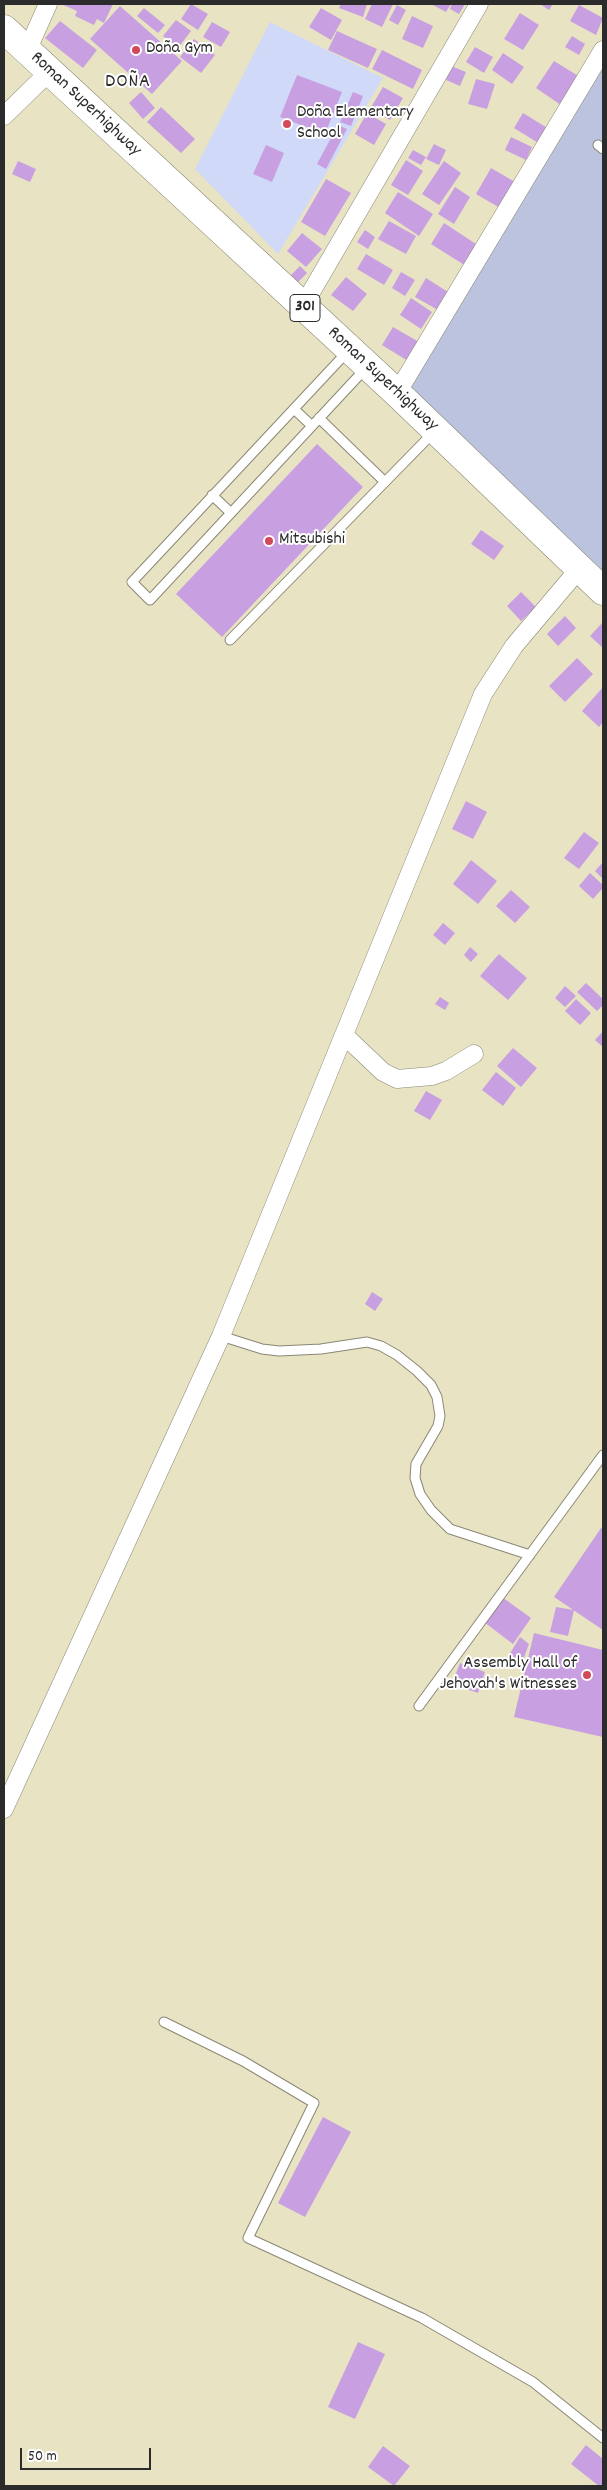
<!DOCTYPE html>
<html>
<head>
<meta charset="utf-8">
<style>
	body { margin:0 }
	#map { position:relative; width:607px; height:2490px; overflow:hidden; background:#e8e3c2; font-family:Dekko,sans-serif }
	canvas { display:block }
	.frame { position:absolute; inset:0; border:5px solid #2b2b2b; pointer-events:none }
	.scale { position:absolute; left:20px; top:2448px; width:131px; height:22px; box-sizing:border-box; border:2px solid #2b2b2b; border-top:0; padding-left:6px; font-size:15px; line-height:18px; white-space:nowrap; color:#2b2b2b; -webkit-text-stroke:4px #fff; paint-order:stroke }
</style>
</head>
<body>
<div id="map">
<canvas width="607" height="2490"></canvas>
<div class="frame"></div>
<div class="scale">50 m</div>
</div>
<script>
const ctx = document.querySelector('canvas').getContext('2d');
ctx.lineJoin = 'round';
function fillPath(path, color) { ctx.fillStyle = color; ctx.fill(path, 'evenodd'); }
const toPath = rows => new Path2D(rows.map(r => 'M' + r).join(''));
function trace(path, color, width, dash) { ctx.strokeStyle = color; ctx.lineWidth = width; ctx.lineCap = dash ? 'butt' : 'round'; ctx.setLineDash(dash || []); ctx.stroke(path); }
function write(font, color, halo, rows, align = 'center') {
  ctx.font = font + ' Dekko,sans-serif'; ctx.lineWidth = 4; ctx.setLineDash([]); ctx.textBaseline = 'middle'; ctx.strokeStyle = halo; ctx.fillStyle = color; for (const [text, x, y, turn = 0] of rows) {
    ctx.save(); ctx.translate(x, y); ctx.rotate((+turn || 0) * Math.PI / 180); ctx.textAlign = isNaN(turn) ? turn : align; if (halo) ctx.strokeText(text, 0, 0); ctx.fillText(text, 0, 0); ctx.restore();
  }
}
fillPath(toPath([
	[270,22,383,78,278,254,195,169]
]), '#d1d9f9');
fillPath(toPath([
	[603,47,603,585,397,393]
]), '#bbc3de');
fillPath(toPath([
	[61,4,113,4,104,23,97,19,94,25,75,16,77,11],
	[191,4,208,14,198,30,181,19],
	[341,4,367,4,363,17,339,8],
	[372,4,393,4,382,27,365,19],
	[431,4,451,4,446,12],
	[452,4,465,4,459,14,450,9],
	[540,4,553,4,549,10],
	[397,5,406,10,398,25,389,20],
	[579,5,603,18,596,35,570,21],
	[120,6,182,61,152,94,90,39],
	[144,8,165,25,158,33,137,16],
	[321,8,342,20,331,40,309,27],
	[520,13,539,25,523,50,504,39],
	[412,16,433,26,423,48,402,39],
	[176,20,191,31,178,48,163,36],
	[60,21,97,50,83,68,45,38],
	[212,22,230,32,221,47,203,37],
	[337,31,377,49,368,68,328,50],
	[572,36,585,44,579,55,565,47],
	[194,39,215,55,201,73,180,57],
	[475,47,493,57,484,73,466,62],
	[382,50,422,70,413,89,372,69],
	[503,53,524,67,512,84,492,70],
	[554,61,580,77,561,105,536,88],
	[451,66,466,72,460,86,446,80],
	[297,75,342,92,325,134,280,117],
	[476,79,495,84,487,109,468,104],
	[383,87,403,98,390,120,370,109],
	[141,92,155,108,143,119,129,103],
	[353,92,363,96,351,126,340,122],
	[161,107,195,139,181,153,147,122],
	[367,113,386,124,374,145,355,134],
	[523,113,549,129,540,144,514,128],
	[338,125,347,129,326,169,317,164],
	[511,137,532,147,526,160,505,150],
	[434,144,446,150,439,165,426,159],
	[266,145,284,153,272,182,253,174],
	[413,150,426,157,421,165,408,158],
	[406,160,423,171,408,195,391,185],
	[18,161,36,169,30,182,12,174],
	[444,161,461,173,439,205,422,194],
	[491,168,515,182,500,208,476,194],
	[326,179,351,193,325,236,301,222],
	[455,187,470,197,454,224,438,214],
	[398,192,433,214,419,236,385,213],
	[389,221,416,236,406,254,378,239],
	[444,223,479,246,466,266,431,244],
	[365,230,375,237,368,249,357,242],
	[302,233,322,249,306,267,287,251],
	[366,254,393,270,384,285,357,269],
	[300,266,307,273,298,282,291,275],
	[401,272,415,280,405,296,392,288],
	[346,277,367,294,353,311,331,295],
	[426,278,448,292,438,310,415,297],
	[411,298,432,312,421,329,400,315],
	[393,327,419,342,408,361,382,345],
	[317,444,363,487,222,637,176,594],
	[481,530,504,546,494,560,471,544],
	[521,592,536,607,521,621,507,606],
	[565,616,576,628,558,646,547,634],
	[602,623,603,624,603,648,590,636],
	[577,658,593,674,565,702,549,686],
	[603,687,603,722,599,727,582,711],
	[466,801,487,812,473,839,452,829],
	[584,832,599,843,579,869,564,858],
	[471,860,497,881,478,904,453,884],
	[603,862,603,879,595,871],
	[590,873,603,885,603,888,593,899,579,886],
	[511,890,530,907,515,923,496,906],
	[443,923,455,933,445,945,433,935],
	[470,947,478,954,471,962,464,955],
	[499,954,527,978,508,1000,480,976],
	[586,983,603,999,603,1005,597,1011,577,992],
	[565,986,576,996,565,1007,555,998],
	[440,997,449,1003,445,1010,435,1004],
	[576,999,591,1013,580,1025,565,1011],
	[603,1031,603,1047,595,1040],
	[513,1048,537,1068,521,1087,497,1066],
	[496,1072,516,1088,503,1106,482,1090],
	[426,1091,442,1100,430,1120,414,1111],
	[372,1292,383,1299,375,1311,365,1304],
	[601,1528,603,1529,603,1630,554,1597],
	[502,1597,531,1618,513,1644,484,1622],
	[556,1607,574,1610,568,1636,550,1632],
	[534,1633,603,1650,603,1737,514,1717],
	[520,1637,529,1644,522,1663,509,1655],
	[460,1663,485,1672,478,1693,452,1684],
	[323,2117,351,2132,305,2217,278,2203],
	[358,2342,385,2354,355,2419,328,2407],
	[586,2445,603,2459,603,2486,599,2486,571,2464],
	[383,2446,410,2466,394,2486,368,2467]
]), '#c8a0e1');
const lane = toPath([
	[598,145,603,149],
	[348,351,132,582,150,600,366,368],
	[294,409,312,426],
	[319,418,385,482],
	[212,495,231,513],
	[230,640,433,433],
	[221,1336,262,1349,279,1351,321,1349,367,1342,381,1346,397,1355,417,1371,431,1385,437,1397,440,1416,438,1426,416,1464,415,1478,420,1494,431,1510,450,1529,530,1555],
	[419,1706,603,1455],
	[164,2022,243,2061,314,2103,248,2238,422,2318,533,2382,603,2438]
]);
const street = toPath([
	[27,51,48,4],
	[4,116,49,72],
	[303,306,479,4],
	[397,393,603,50],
	[344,1035,383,1072,397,1079,432,1076,446,1071,474,1054],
	[4,1809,221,1336,483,694,514,646,579,569]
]);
const primary = toPath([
	[4,29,397,393,603,591]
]);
trace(lane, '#8a8776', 11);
trace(street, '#8a8776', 19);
trace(primary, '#8a8776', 29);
trace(lane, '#fff', 9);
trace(street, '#fff', 18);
trace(primary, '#fff', 28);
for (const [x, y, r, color] of [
	[136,50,5,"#d1495b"],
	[287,124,5,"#d1495b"],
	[269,541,5,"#d1495b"],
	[587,1675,5,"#d1495b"]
]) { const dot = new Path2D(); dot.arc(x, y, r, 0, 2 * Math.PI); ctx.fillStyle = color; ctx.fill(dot); trace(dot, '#fff', 2); }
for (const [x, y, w] of [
	[305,308,30]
]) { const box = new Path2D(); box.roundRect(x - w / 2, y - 13.5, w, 27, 4); ctx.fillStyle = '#fff'; ctx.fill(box); trace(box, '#2b2b2b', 1); }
write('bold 16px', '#2b2b2b', null, [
	["301",305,308]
]);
write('18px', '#2b2b2b', '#fff', [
	["Doña Gym",146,50],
	["Doña Elementary",297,114],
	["School",297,135],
	["Mitsubishi",279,541],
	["Assembly Hall of",577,1665,"right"],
	["Jehovah's Witnesses",577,1686,"right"]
], 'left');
write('18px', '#2b2b2b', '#fff', [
	["Roman Superhighway",85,105,43],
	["Roman Superhighway",382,380,43]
]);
ctx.letterSpacing = '1px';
write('20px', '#2b2b2b', '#fff', [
	["DOÑA",128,83]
]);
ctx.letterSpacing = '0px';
</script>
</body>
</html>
